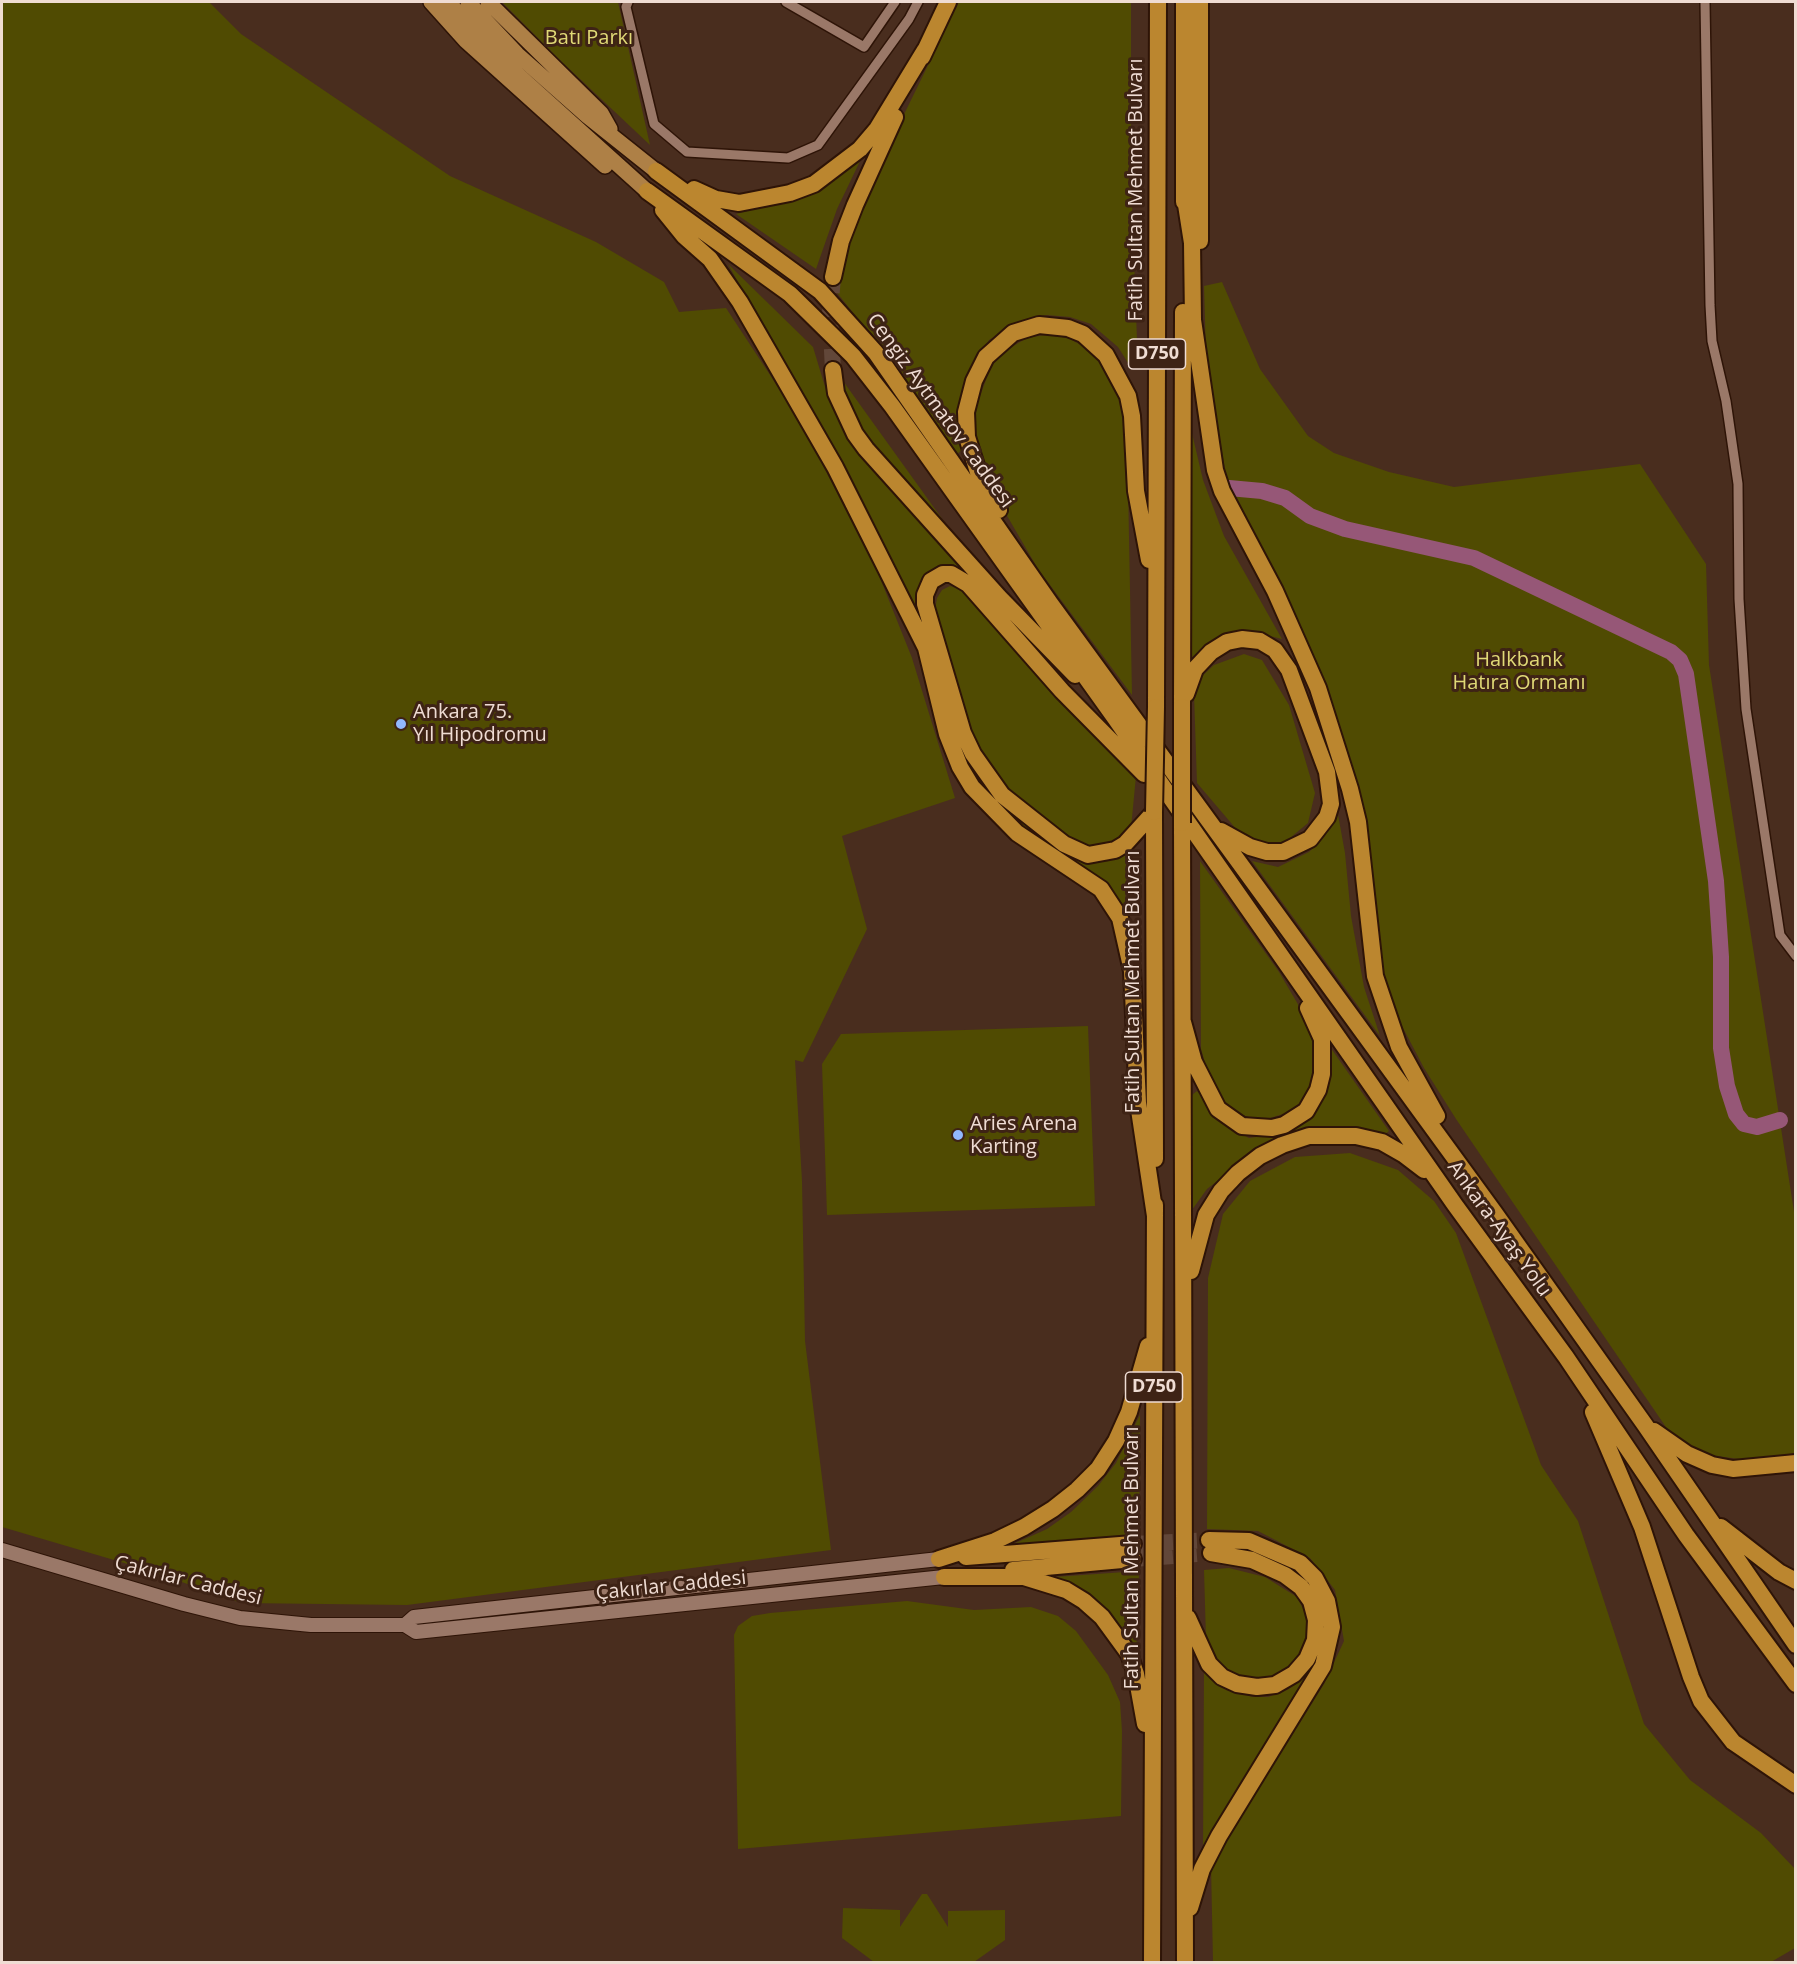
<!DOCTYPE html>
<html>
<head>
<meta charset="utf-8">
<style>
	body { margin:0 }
	#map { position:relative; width:1797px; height:1964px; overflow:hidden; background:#492d1e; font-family:"Open Sans",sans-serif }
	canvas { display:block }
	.frame { position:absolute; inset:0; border:3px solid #efdcd3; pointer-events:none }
</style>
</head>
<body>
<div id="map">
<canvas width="1797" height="1964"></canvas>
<div class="frame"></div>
</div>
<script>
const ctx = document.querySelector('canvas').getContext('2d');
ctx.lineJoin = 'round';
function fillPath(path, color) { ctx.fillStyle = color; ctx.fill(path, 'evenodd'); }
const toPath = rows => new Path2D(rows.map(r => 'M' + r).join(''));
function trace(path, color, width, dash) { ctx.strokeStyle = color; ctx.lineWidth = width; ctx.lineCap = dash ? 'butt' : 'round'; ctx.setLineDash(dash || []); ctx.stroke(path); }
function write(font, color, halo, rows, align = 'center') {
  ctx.font = font + ' "Open Sans",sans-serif'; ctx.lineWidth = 6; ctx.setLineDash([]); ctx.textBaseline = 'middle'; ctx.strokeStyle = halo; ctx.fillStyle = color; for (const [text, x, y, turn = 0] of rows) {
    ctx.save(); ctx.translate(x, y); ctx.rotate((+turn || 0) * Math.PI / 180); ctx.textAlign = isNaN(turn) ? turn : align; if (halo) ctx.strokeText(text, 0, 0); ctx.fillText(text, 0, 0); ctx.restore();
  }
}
fillPath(toPath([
	[2,2,209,2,241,34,450,176,596,242,664,282,679,312,726,308,797,416,874,563,912,658,955,798,842,836,867,929,803,1062,795,1060,802,1181,805,1341,831,1550,407,1605,241,1603,148,1570,2,1527],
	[502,2,618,2,650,145,562,62],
	[959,2,1131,2,1131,178,1138,367,1130,366,1118,347,1091,324,1070,317,1047,315,1022,320,989,340,974,361,961,406,962,450,956,455,891,360,834,289,865,194],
	[862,157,837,209,816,269,736,214,784,201],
	[728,264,813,347,826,390,846,429,963,566,946,565,932,571,923,581,981,777,1093,862,1108,861,1127,852,1125,913,1109,889,1022,829,992,802,964,760,863,507],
	[1222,282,1260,369,1308,436,1334,453,1389,472,1454,487,1640,464,1706,564,1709,665,1795,1218,1795,1453,1753,1461,1703,1454,1672,1436,1456,1119,1424,1068,1392,1007,1382,965,1374,894,1342,742,1227,482,1206,355,1204,286],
	[1050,334,1070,339,1090,350,1111,373,1123,407,1127,431,1132,695,1038,569,999,502,976,451,975,410,991,366,1008,349,1027,338],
	[838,374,958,541,867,436,848,405],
	[1191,429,1203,480,1224,536,1282,639,1253,632,1229,635,1205,646,1191,658],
	[950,586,968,592,1136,776,1131,828,1119,841,1095,850,1072,843,1007,792,970,736,938,626,935,609,937,598,942,590],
	[1244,654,1262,660,1289,705,1315,793,1308,823,1284,843,1266,843,1243,837,1197,783,1194,694,1201,677,1214,665],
	[1335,798,1345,853,1351,916,1364,987,1380,1036,1252,861,1278,867,1309,852,1325,836],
	[1200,861,1279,972,1309,1023,1316,1042,1313,1082,1306,1098,1293,1111,1270,1118,1252,1118,1233,1112,1211,1083,1201,1049],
	[1088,1026,1095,1206,827,1215,822,1064,841,1034],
	[1328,1044,1389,1131,1383,1136,1352,1128,1246,1159,1207,1189,1189,1214,1188,1098,1197,1091,1224,1124,1249,1138,1278,1134,1304,1120],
	[1350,1153,1398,1170,1434,1201,1456,1233,1541,1465,1578,1521,1644,1724,1690,1780,1761,1833,1795,1869,1795,1948,1771,1962,1213,1962,1211,1866,1324,1684,1344,1641,1335,1590,1310,1558,1258,1531,1207,1529,1208,1278,1223,1214,1250,1181,1295,1157],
	[1140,1415,1139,1536,1009,1546,1047,1529,1071,1512,1098,1486,1116,1463],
	[1229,1568,1265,1577,1297,1597,1307,1617,1308,1643,1298,1659,1282,1674,1244,1681,1219,1665,1206,1639,1204,1570],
	[1139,1571,1136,1659,1120,1631,1040,1578],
	[907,1601,974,1610,1031,1607,1058,1616,1076,1631,1108,1675,1120,1702,1122,1731,1121,1816,738,1849,734,1635,738,1626,752,1616,770,1613],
	[1204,1672,1226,1690,1253,1697,1268,1697,1287,1690,1308,1676,1203,1852],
	[922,1894,927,1894,948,1927,948,1911,1005,1910,1005,1940,974,1962,874,1962,842,1938,843,1908,900,1910,900,1927]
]), '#504b02');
trace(toPath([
	[1229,488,1262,491,1285,498,1310,516,1345,529,1474,558,1671,652,1680,660,1686,674,1716,881,1721,957,1721,1048,1727,1086,1736,1114,1744,1124,1757,1127,1780,1120]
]), '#965777', 16);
trace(toPath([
	[833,277,830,313,833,370],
	[1133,1544,1209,1540],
	[1133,1559,1211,1553]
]), '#624739', 16, [16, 8]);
const street = toPath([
	[628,2,626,7,654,124,687,152,788,158,818,145,909,19,918,2],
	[786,2,864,47,895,2],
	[1705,2,1710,305,1712,341,1726,401,1738,484,1739,599,1746,709,1780,935,1796,956]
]);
const secondary = toPath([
	[2,1550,184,1604,240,1618,311,1625,405,1625],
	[939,1559,414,1617,405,1625,416,1632,944,1577]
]);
const primary = toPath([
	[431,2,466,41,605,166],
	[448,2,516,73,647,191],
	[468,2,517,54,587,116,656,171],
	[488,2,601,113,610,129]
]);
const highway = toPath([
	[1184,2,1184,202],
	[922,57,948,2],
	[656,171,820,291,876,353,1050,603,1494,1212,1645,1425,1796,1645],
	[694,189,716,199,739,203,790,193,814,184,860,149,877,129,925,50],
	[647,191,790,294,853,356,892,406,1115,718,1455,1205,1566,1357,1686,1535,1796,1684],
	[1184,192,1192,243,1193,320,1215,470,1222,491,1275,591,1318,688,1350,789,1358,822,1375,976,1399,1047,1437,1116],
	[663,210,684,236,710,259,740,302,835,467,926,648,947,734,960,767,972,787,1017,833,1101,889,1120,918,1132,971,1138,1103,1155,1216],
	[1200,241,1200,2],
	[833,277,841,241,855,205,895,117],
	[833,370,836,393,855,434,866,449,999,597,1075,675],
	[999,510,978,472,967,437,966,412,974,381,986,357,1013,333,1039,325,1068,328,1083,334,1106,355,1128,396,1132,416,1136,491,1149,560],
	[1186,694,1195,669,1211,652,1227,642,1242,639,1260,641,1275,650,1289,670,1327,772,1331,804,1327,817,1310,839,1283,852,1267,852,1250,847,1221,831],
	[1156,707,1158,2],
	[1182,707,1183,312],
	[1144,774,1062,691,968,584,951,574,943,574,931,581,925,595,925,604,963,733,973,754,1002,795,1064,844,1088,855,1115,850,1125,844,1154,812],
	[1154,812,1155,1159],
	[1182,823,1185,1962],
	[1183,1022,1194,1062,1218,1109,1242,1126,1272,1128,1284,1125,1306,1111,1318,1090,1322,1074,1322,1039,1308,1008],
	[1191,1271,1206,1215,1221,1191,1238,1173,1260,1156,1282,1145,1309,1136,1356,1136,1382,1142,1403,1154,1424,1170],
	[1593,1412,1642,1527,1691,1677,1701,1701,1733,1742,1796,1785],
	[1654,1431,1687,1454,1712,1465,1733,1469,1796,1463],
	[1721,1527,1779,1572,1796,1581],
	[966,1557,1133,1544],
	[939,1559,995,1541,1024,1527,1053,1509,1077,1490,1098,1469,1116,1441,1129,1412,1148,1346],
	[1013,1570,1133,1559],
	[944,1577,1024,1577,1066,1590,1084,1601,1102,1617,1129,1654,1136,1674,1145,1724],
	[1188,1618,1209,1664,1222,1677,1237,1684,1257,1687,1275,1685,1294,1674,1307,1659,1315,1640,1316,1620,1311,1601,1301,1587,1285,1575,1252,1560,1211,1553],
	[1190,1908,1202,1869,1219,1836,1323,1666,1332,1627,1327,1601,1315,1578,1300,1563,1249,1541,1209,1540],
	[1152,1962,1155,1205]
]);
trace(street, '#2e1407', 12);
trace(secondary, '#2e1407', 16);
trace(primary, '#2e1407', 18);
trace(highway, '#2e1407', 20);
trace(street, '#9a7868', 9);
trace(secondary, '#9a7868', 14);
trace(primary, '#ae8046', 15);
trace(highway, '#bb862f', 16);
const highwayBridge = toPath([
	[1154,812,1156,707],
	[1182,823,1182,707]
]);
trace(highwayBridge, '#2e1407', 20, []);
trace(highwayBridge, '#bb862f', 16);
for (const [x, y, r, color] of [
	[401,724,6,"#91b8fd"],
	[958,1135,6,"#91b8fd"]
]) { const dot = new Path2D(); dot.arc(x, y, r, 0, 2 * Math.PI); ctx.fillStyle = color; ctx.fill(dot); trace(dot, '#3e2315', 2); }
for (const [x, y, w] of [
	[1157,354,57],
	[1154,1387,57]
]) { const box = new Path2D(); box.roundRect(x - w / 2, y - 15, w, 30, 4.5); ctx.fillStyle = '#3e2315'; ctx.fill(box); trace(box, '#efdcd3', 1.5); }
write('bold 18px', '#efdcd3', null, [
	["D750",1157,354],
	["D750",1154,1387]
]);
write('20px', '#e0d976', '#3e2315', [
	["Batı Parkı",589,38],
	["Halkbank",1519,660],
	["Hatıra Ormanı",1519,683]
]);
write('20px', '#efdcd3', '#3e2315', [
	["Fatih Sultan Mehmet Bulvarı",1136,190,-90],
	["Cengiz Aytmatov Caddesi",940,411,54],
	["Fatih Sultan Mehmet Bulvarı",1133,982,-90],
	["Ankara-Ayaş Yolu",1499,1229,54],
	["Fatih Sultan Mehmet Bulvarı",1132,1558,-90],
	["Çakırlar Caddesi",188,1581,14],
	["Çakırlar Caddesi",671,1586,-6]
]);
write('20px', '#efdcd3', '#3e2315', [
	["Ankara 75.",413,712],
	["Yıl Hipodromu",413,735],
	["Aries Arena",970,1124],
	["Karting",970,1147]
], 'left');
</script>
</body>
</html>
